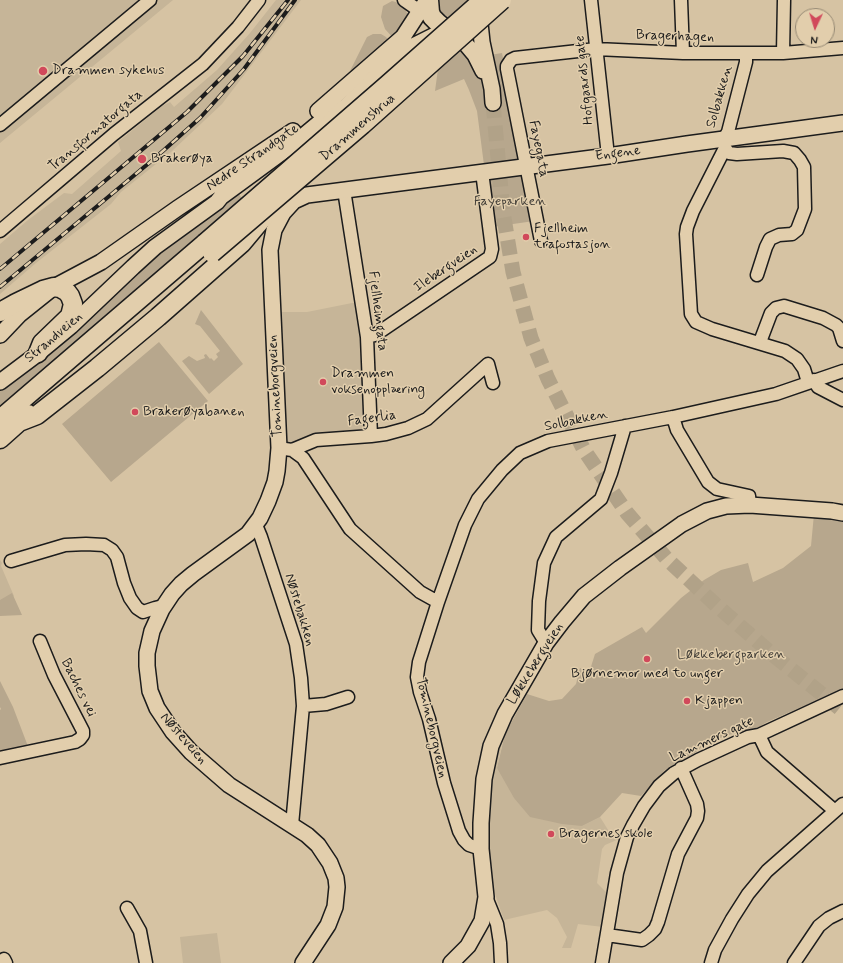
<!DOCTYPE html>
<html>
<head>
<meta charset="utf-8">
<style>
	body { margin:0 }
	#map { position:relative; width:843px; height:963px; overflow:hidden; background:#d6c3a3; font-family:Mynerve,sans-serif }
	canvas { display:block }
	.north { position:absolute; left:795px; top:8px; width:40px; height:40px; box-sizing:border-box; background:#e2ceac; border:1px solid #938772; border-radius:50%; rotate:184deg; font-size:11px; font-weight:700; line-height:16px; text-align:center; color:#1c1c1c }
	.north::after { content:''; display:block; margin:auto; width:14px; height:18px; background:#d1495b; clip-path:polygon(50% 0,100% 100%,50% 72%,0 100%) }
</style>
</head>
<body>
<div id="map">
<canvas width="843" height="963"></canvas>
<div class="north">N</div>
</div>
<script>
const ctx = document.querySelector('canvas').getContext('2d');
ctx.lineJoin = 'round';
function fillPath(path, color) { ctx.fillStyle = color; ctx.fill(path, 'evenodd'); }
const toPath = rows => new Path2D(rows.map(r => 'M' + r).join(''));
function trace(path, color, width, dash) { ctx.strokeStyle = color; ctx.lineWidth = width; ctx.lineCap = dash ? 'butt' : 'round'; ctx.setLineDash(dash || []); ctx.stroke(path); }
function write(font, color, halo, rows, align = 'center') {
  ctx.font = font + ' Mynerve,sans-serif'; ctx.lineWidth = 3; ctx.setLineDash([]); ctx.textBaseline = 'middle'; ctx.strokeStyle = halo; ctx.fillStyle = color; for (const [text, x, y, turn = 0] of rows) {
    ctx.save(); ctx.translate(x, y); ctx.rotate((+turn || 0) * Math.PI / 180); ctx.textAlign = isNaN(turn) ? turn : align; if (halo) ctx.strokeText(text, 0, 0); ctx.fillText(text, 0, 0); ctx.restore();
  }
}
fillPath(toPath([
	[0,0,173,0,0,143],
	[276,0,301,0,222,104,171,152,121,192,111,204,36,263,0,294,0,244,28,220,64,193,72,194,121,151,118,142,162,106,170,102,174,107,217,70,250,33],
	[357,302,362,338,366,430,296,444,290,444,286,441,277,312,307,312],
	[0,560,2,563,1,566,14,596,0,609],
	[506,723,497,768,582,826,600,817,610,833,620,836,619,839,605,845,602,849,597,883,608,894,603,927,578,924,571,948,562,948,567,937,557,918,547,910,504,920,493,888,487,827,491,774,499,737],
	[217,933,221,963,183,963,180,937]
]), '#c6b598');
fillPath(toPath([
	[437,0,472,0,449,21,440,14,437,9],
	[392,1,399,3,405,8,408,16,394,39,385,29,381,17,383,6],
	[373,34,381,34,386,37,390,42,347,77,367,37],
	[463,47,478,69,484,85,490,55,502,53,534,221,492,227,477,111,469,90,464,79,435,91,438,69],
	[237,194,239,194,242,199,0,408,0,387,179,235],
	[201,310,243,364,209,394,182,361,189,356,197,361,205,358,204,355,206,354,210,359,211,358,214,361,218,357,216,354,220,351,200,326,195,324],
	[159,342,208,401,111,482,62,424],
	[814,514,843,519,843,689,767,722,759,727,725,736,702,747,696,752,665,770,641,796,622,793,600,817,582,826,562,824,530,817,514,798,497,768,505,734,527,694,549,701,562,699,576,684,580,668,589,673,595,654,642,627,646,633,681,598,704,580,721,570,748,563,753,582,783,568,811,546],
	[12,593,22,615,0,616,0,600],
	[0,681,13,707,29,749,0,756,0,710,1,709,0,707]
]), '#b7a78d');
trace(toPath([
	[493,103,503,212,513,272,531,338,548,379,584,450,627,513,667,559,716,605,772,654,843,711]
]), '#b1a288', 15, [15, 8]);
const minor = toPath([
	[404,0,414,7,428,15],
	[591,0,608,156],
	[681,0,683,53],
	[783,53,784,0],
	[746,54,746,62,728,132,724,139,725,148,729,153,737,154,783,151,794,153,800,160,804,167,805,209,797,230,792,234,779,235,770,239,766,247,757,275],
	[0,125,150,0],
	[725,148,693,211,687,227,686,234,691,314,696,322,712,329,785,351,797,359,804,369,808,382],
	[344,190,367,337,371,436],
	[0,231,114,134,203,64,238,27,259,0],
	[541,241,507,69,507,66,511,60,515,58,596,49,683,53,783,53,843,48],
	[367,337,375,335,490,257,492,249,482,172],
	[760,342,771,313,776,308,784,306,823,318,836,325,839,328,843,341],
	[814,380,818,387,843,400],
	[673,417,677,430,708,482,717,489,749,496,750,505],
	[285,449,292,450,303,458,350,529,420,592,438,602],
	[292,450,316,440,371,436,386,434,408,428,427,419,488,364,493,383],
	[256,525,261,537,296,644,301,678,303,706,292,825],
	[11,561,65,545,86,544,104,545,112,550,117,557,124,583,130,598,137,608,143,612,155,608,159,607,162,609],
	[546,643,538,630,539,601,544,563,556,537,601,499,611,473,625,426],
	[303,706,326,704,348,697],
	[759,735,767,752,835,811],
	[0,758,75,742,80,739,83,735,83,731,54,675,40,641],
	[481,849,469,845,464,840,459,831,444,783,429,719,420,692,417,677,419,662,438,602,465,525,478,499,502,470,520,453,548,441,673,417,776,394,843,371],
	[486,897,497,924,500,943,501,963],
	[127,908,140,931,146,963],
	[607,935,642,940,649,935,655,929,658,922,678,854,697,818,698,811,697,804,681,768],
	[4,959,6,963],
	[602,963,617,873,627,837,633,825,644,806,659,786,674,773,698,760,748,737,759,735,843,696],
	[711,963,715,950,732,919,748,894,767,871,843,804],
	[794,963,819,926,829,918,843,911]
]);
const major = toPath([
	[479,14,482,42,492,89,493,103],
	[454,30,475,55,483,71],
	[365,86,413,46,445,30],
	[318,111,403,37,427,0],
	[0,335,19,315,54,287,101,262,178,208,293,131],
	[0,382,36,355,71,326,133,267,155,247,217,202,221,197,296,142,337,108],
	[303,963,328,925,335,907,337,887,336,878,330,863,318,845,307,835,229,785,191,752,173,732,157,708,150,691,147,666,147,653,152,631,162,609,172,594,181,584,193,574,248,534,260,518,268,501,275,482,277,471,279,448,270,250,274,230,283,213,294,201,307,195,608,156,687,144,843,123],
	[451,963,468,946,482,921,486,897,481,849,481,823,484,779,491,746,505,714,546,643,562,622,584,596,620,568,682,524,707,511,726,506,750,505,832,511,843,513]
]);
const highway = toPath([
	[429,0,430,12,432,17,439,24,443,27,454,30,465,28],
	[324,133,333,120,372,84,374,80],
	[0,312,16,303,43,290,54,287,60,288,67,292,70,296,73,304,70,316,42,343,38,353],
	[0,419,205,243],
	[19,422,37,415,97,368,158,317,242,243,273,206],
	[0,439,28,414]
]);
trace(minor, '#1c1c1c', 15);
trace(major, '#1c1c1c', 18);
trace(highway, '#1c1c1c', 21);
trace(minor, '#e2ceac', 12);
trace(major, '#e2ceac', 15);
trace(highway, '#e2ceac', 18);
const rail = toPath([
	[0,269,187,112,243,56,288,0],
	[0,287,155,158,200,118,244,69,295,0]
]);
trace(rail, '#1c1c1c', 4);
trace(rail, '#e2ceac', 2.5, [8]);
const highwayBridge = toPath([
	[205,243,387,85,483,0],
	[212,253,362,125,502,0]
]);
trace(highwayBridge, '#1c1c1c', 21, []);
trace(highwayBridge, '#e2ceac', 18);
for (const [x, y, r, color] of [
	[43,71,5,"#d1495b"],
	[142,159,5,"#d1495b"],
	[526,237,4,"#d1495b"],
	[323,382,4,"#d1495b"],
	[135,412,4,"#d1495b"],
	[647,659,4,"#d1495b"],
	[687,701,4,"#d1495b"],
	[551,834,4,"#d1495b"]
]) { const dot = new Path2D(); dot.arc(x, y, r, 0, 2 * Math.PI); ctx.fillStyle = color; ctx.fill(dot); trace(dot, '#e2ceac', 1.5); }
write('14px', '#1c1c1c', '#e2ceac', [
	["Bragerhagen",675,37,2],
	["Hofgaards gate",585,80,-96],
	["Solbakken",720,97,-74],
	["Drammensbrua",358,128,-41],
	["Transformatorgata",96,131,-40],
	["Fayegata",538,149,79],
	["Engene",618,154,-8],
	["Nedre Strandgate",253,158,-34],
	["Ilebergveien",446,269,-34],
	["Fjellheimgata",377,311,83],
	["Strandveien",54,338,-40],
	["Tomineborgveien",276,386,-93],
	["Fagerlia",372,419,-8],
	["Solbakken",576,421,-12],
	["Nøstebakken",299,610,73],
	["Løkkebergveien",536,664,-58],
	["Baches vei",78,688,64],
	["Tomineborgveien",431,728,77],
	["Nøsteveien",183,739,49],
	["Lammers gate",712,740,-25]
]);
write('14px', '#1c1c1c', '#e2ceac', [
	["Drammen sykehus",52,71],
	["Brakerøya",151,159],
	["Fjellheim",534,229],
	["trafostasjon",534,245],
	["Drammen",331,374],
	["voksenopplæring",331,390],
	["Brakerøyabanen",143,412],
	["Bjørnemor med to unger",647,674,"center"],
	["Kjappen",695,701],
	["Bragernes skole",559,834]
], 'left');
write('14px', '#433f38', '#e2ceac', [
	["Fayeparken",510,202],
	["Løkkebergparken",731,655]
]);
</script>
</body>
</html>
